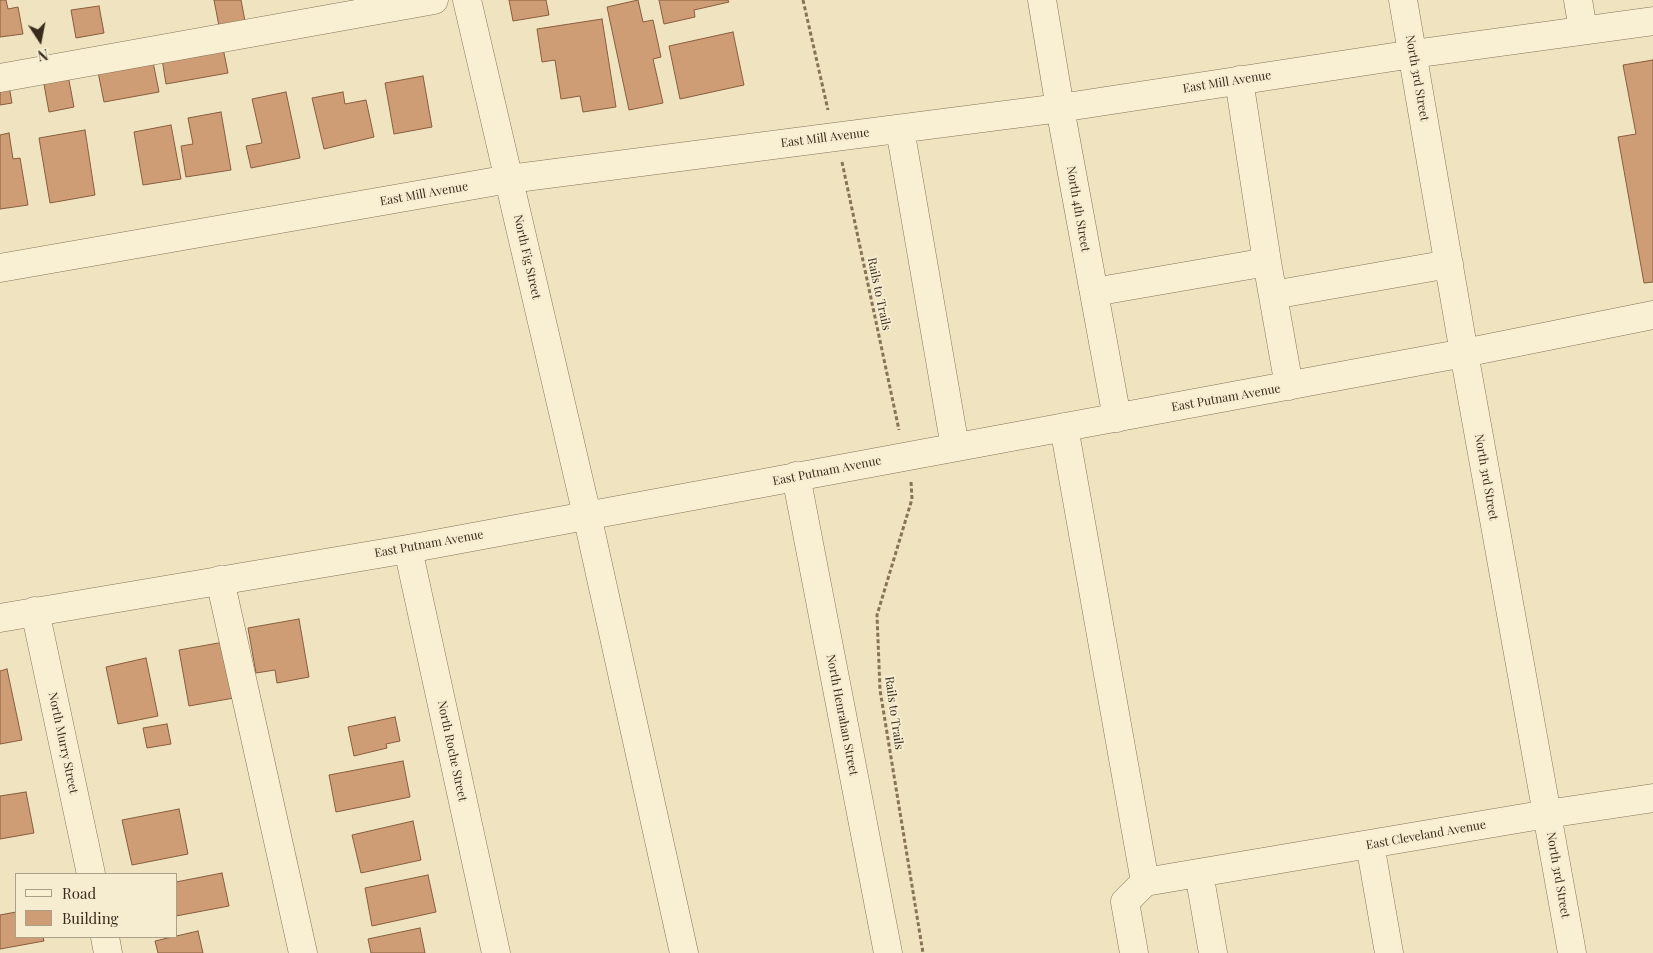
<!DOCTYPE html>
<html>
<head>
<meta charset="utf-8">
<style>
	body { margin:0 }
	#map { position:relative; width:1653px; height:953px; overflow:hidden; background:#efe3c0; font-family:"Playfair Display",serif }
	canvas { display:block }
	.legend { position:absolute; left:15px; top:873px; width:162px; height:65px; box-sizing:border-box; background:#f6ecd0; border:1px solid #aa9f88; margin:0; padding:6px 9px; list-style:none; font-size:15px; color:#382b1d }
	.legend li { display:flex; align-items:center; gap:10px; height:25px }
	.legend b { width:25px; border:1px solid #aa9f88 }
	.north { position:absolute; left:15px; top:15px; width:50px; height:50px; -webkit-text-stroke:4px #f6ecd0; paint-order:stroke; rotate:169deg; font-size:14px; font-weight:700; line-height:20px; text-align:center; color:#382b1d }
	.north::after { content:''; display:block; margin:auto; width:18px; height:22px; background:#382b1d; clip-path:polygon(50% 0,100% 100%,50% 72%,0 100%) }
</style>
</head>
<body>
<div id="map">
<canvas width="1653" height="953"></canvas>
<ul class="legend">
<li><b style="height:6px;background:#f9f0d4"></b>Road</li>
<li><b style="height:14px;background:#ce9d75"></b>Building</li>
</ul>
<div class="north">N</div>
</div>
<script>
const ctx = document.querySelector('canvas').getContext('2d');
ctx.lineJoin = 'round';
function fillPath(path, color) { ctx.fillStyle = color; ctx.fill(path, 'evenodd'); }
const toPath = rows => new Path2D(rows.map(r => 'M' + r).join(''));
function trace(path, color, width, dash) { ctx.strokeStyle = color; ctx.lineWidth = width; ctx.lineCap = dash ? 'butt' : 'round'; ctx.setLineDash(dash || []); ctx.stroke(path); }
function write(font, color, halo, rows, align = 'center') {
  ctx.font = font + ' "Playfair Display",serif'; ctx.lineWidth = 4; ctx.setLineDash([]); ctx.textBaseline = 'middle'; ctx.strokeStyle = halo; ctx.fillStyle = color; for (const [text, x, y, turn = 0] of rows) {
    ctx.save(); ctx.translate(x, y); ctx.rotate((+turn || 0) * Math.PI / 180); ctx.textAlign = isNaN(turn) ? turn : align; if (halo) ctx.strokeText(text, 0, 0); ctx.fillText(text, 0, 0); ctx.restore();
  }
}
const building = toPath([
	[0,0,6,0,8,9,18,7,23,34,0,37,0,0],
	[214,0,241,0,245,21,219,26,214,0],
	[509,0,546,0,549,15,513,21,509,0],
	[638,0,643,22,653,20,661,57,653,59,663,103,629,110,607,7,638,0],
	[659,0,728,0,729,2,694,10,695,17,664,24,659,0],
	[99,6,104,33,76,38,71,10,99,6],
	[602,19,616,107,583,112,580,96,561,99,555,60,542,62,537,29,602,19],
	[733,32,744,85,680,99,669,46,733,32],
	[223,48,228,73,166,84,162,59,223,48],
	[1653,60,1653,282,1644,283,1618,137,1636,134,1623,65,1653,60],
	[153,62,159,92,104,102,98,72,153,62],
	[68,75,74,107,49,112,43,79,68,75],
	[423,76,432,127,394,134,385,83,423,76],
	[9,86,12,103,0,105,0,87,9,86],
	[286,92,300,158,251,168,246,146,262,143,252,99,286,92],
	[343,92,345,104,366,100,374,137,324,149,312,98,343,92],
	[221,112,231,170,186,177,181,146,193,144,188,118,221,112],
	[171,125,181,179,143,185,134,132,171,125],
	[85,130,95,195,50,203,39,138,85,130],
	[9,133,13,159,20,158,28,205,0,209,0,135,9,133],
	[299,619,309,677,277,683,275,670,256,673,248,628,299,619],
	[224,642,234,698,189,706,179,650,224,642],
	[146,658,158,716,118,724,106,667,146,658],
	[7,669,22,740,0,744,0,671,7,669],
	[395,717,400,741,386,744,387,748,354,756,348,727,395,717],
	[167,724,171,744,147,748,143,728,167,724],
	[403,761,410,797,336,812,329,775,403,761],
	[26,792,34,833,0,839,0,796,26,792],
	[179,809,188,854,132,865,122,820,179,809],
	[413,821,421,860,361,873,352,835,413,821],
	[222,873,229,906,176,916,176,882,222,873],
	[428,875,436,912,372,926,365,888,428,875],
	[16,912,16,937,43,937,44,941,0,949,0,915,16,912],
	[420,928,425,953,371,953,368,939,420,928],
	[198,931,203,953,158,953,155,941,198,931]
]);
fillPath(building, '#ce9d75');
trace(building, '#885d3d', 1);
const minor = toPath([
	[467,0,587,515,684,953],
	[1042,0,1060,108,1117,418],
	[1403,0,1464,353,1572,953],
	[1578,0,1583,30],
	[0,78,434,0],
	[1239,80,1267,262,1289,386],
	[900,129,955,447],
	[0,268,509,179,1060,108,1413,54,1653,21],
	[1094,292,1267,262],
	[1273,295,1449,264],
	[1064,427,1145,882],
	[796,476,888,953],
	[408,549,496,953],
	[220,580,303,953],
	[35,611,91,874],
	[0,618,408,549,1464,353,1653,315],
	[1370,844,1389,953],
	[1199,873,1213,953],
	[105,937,108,953],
	[1134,953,1125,902,1145,882,1547,814,1653,798]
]);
trace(minor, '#887358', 29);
trace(toPath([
	[803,0,828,110],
	[842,162,899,430],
	[911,482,912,499,877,615,880,690,923,953]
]), '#887358', 3, [4, 2.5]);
trace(minor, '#f9f0d4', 28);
write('12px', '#382b1d', '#f6ecd0', [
	["North 3rd Street",1417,78,80],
	["East Mill Avenue",1227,82,-9],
	["East Mill Avenue",825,138,-7],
	["East Mill Avenue",424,194,-10],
	["North 4th Street",1078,209,80],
	["North Fig Street",527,257,77],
	["Rails to Trails",879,294,78],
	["East Putnam Avenue",1226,398,-10],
	["East Putnam Avenue",827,471,-11],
	["North 3rd Street",1486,477,80],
	["East Putnam Avenue",429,544,-10],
	["Rails to Trails",894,713,82],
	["North Henrahan Street",842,715,79],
	["North Murry Street",63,743,78],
	["North Roche Street",452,751,78],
	["East Cleveland Avenue",1426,835,-10],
	["North 3rd Street",1558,875,80]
]);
</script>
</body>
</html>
